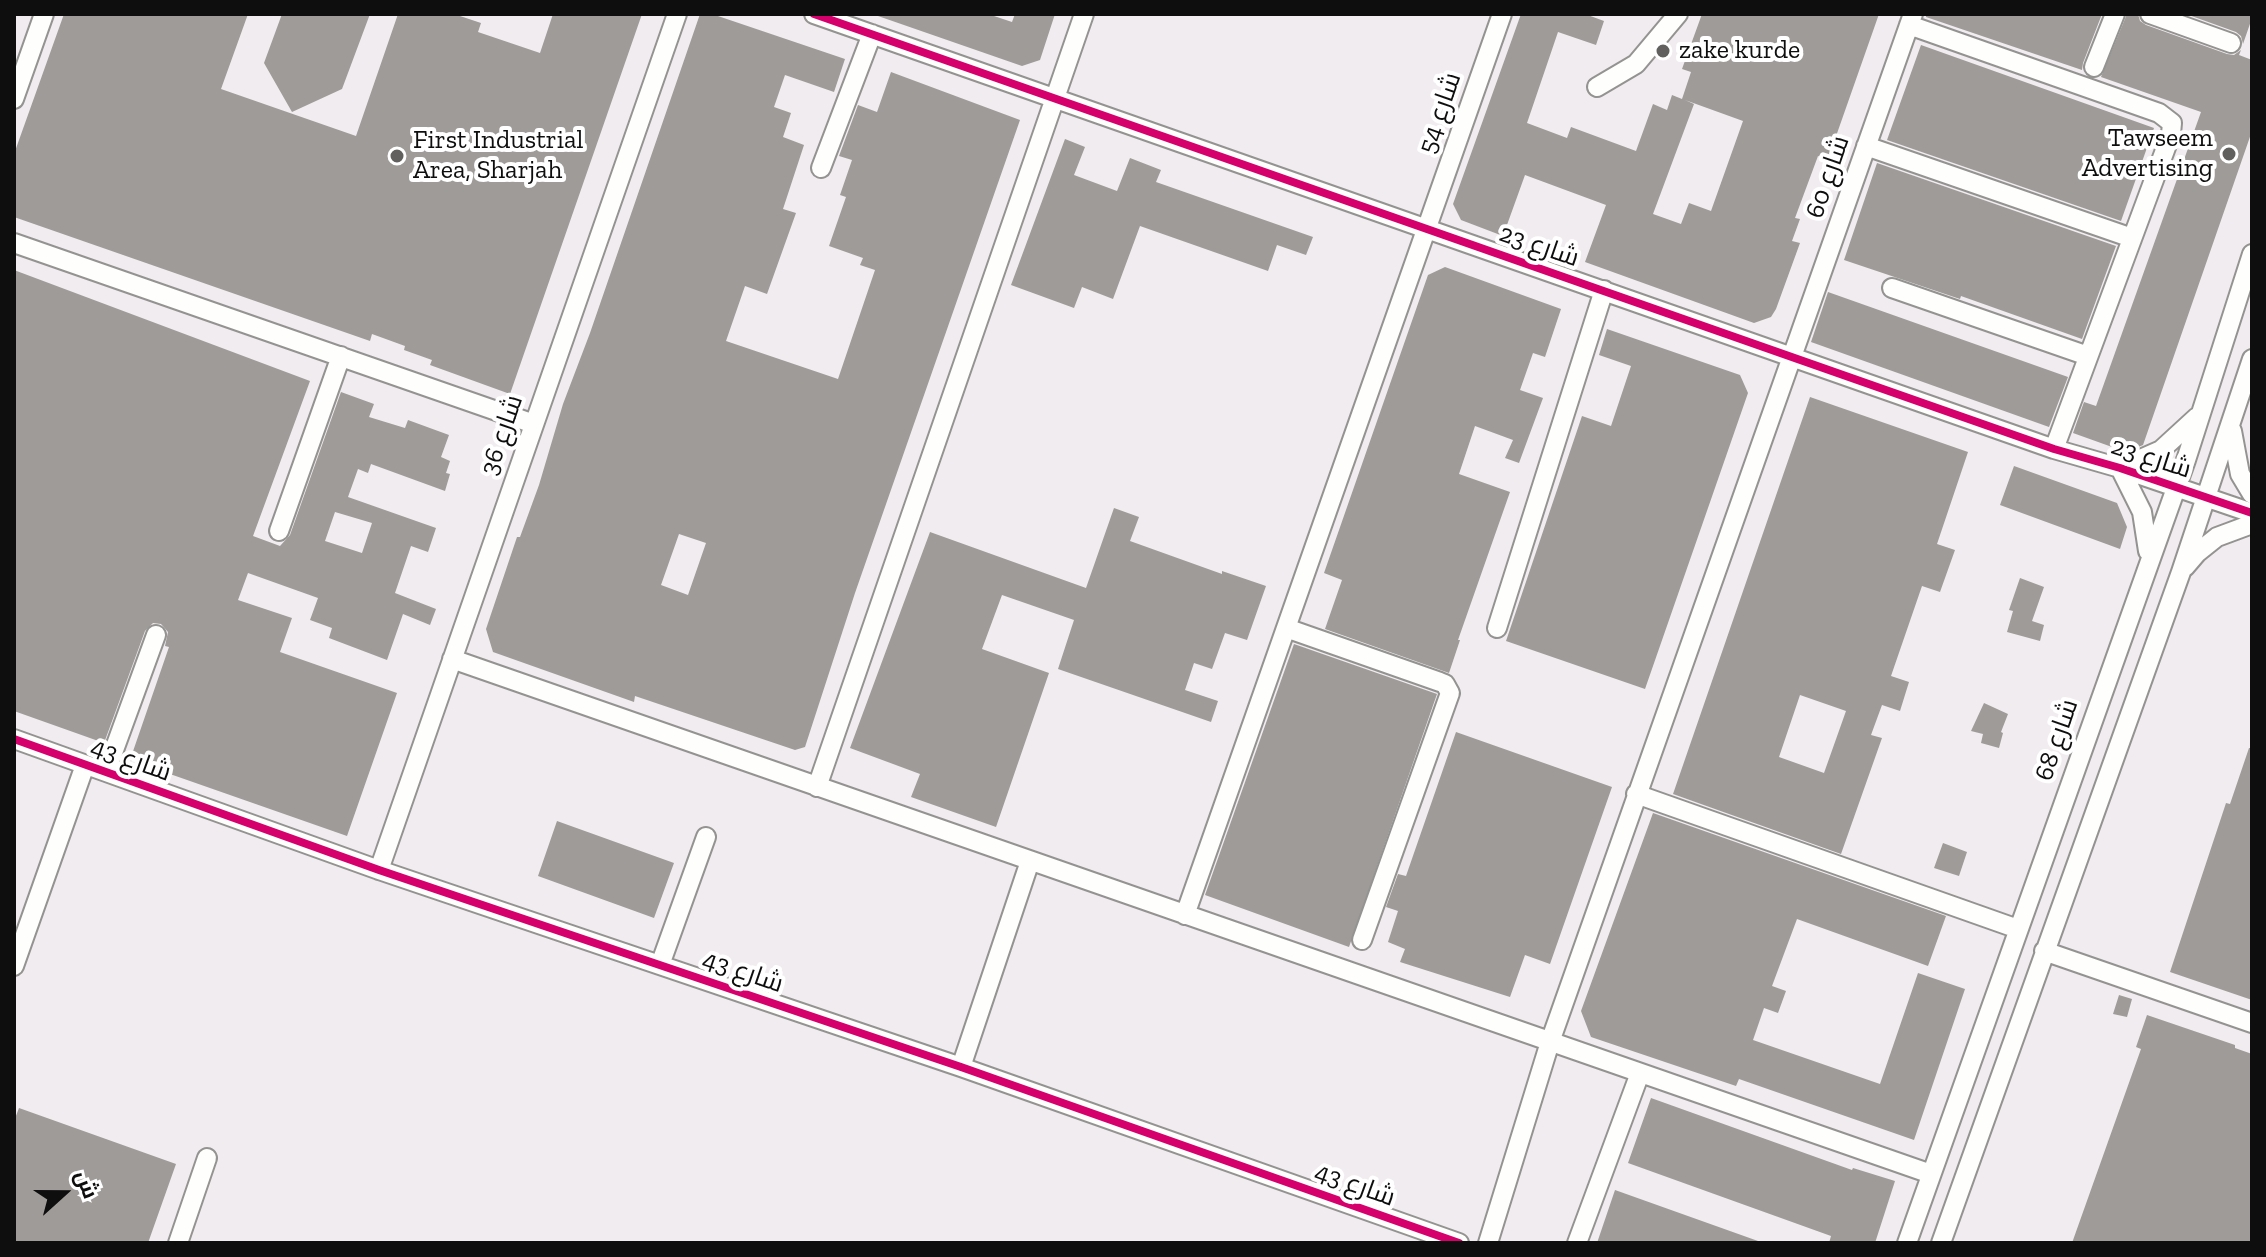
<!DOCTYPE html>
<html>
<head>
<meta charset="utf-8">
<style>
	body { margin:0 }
	#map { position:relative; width:2266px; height:1257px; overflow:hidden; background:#faf8f3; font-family:"Zilla Slab",Cairo,serif }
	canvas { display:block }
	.frame { position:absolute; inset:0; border:16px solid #0e0e0e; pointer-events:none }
	.north { position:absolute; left:24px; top:1153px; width:80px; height:80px; -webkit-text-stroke:6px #fff; paint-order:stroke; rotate:69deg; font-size:22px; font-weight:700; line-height:32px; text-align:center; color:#0e0e0e }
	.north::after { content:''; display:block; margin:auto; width:28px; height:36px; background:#0e0e0e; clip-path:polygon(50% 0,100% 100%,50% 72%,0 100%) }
</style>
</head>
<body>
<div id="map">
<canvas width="2266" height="1257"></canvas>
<div class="frame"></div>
<div class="north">ش</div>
</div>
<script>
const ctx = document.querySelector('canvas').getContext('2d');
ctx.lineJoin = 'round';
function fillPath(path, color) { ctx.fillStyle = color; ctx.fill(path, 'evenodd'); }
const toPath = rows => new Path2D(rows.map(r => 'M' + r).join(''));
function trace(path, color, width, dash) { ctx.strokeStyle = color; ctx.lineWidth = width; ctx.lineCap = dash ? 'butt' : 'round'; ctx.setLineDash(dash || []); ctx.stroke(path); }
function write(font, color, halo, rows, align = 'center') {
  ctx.font = font + ' "Zilla Slab",Cairo,serif'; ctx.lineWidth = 8; ctx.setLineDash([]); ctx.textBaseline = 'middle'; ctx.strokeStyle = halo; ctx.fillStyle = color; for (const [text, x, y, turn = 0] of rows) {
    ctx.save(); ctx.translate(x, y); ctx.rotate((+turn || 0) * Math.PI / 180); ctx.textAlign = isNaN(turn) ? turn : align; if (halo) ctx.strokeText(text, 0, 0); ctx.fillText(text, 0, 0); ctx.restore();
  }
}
fillPath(toPath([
	[14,14,2252,14,2252,1243,14,1243]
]), '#f1ecef');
fillPath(toPath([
	[64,14,248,14,221,89,356,136,398,14,454,14,481,23,478,32,540,53,553,14,642,14,510,394,430,365,432,360,404,350,405,346,372,334,370,341,14,217,14,154],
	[282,14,370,14,342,89,292,112,264,63],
	[700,14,712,14,845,59,834,92,785,75,774,107,791,113,783,137,804,145,783,209,796,213,767,294,745,286,726,341,838,379,875,270,860,265,863,258,829,246,846,197,840,195,852,160,839,156,858,105,877,112,891,72,1020,120,855,593,805,747,795,750,635,696,634,702,493,652,486,629,517,537,520,537,539,485,563,404,590,333],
	[679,534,706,543,688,595,661,585],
	[878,14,988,14,1012,22,1015,14,1055,14,1040,60,1022,66,878,16],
	[1521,14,1585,14,1604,21,1596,45,1558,32,1527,123,1567,138,1571,127,1636,151,1653,104,1667,110,1672,95,1682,99,1691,72,1682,69,1702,14,1879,14,1828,159,1818,156,1795,218,1800,219,1792,241,1800,243,1776,309,1771,317,1754,323,1585,262,1606,205,1525,175,1503,236,1461,220,1453,204],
	[1685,100,1743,121,1711,211,1689,203,1681,224,1653,214,1694,104],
	[1926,14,2102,14,2083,63,2082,70,1926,17],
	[2127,14,2138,14,2140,21,2146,25,2227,54,2234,55,2241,50,2239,55,2252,60,2252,131,2143,445,2126,452,2073,433,2084,402,2096,406,2201,112,2101,77],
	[2186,14,2252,14,2252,18,2243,44,2241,36,2236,32],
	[1921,45,2154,128,2121,221,1887,140],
	[1065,139,1085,147,1074,175,1117,191,1130,158,1161,170,1156,182,1313,237,1306,255,1277,245,1268,271,1140,226,1113,299,1082,287,1074,308,1011,285],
	[1877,163,2116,246,2082,339,1961,296,1960,299,1844,260],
	[1445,267,1561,309,1545,357,1533,353,1520,390,1543,398,1519,463,1505,458,1513,440,1475,426,1459,474,1510,492,1458,640,1460,640,1449,673,1325,629,1342,580,1324,573,1428,275],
	[14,270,310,381,253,536,280,546,290,535,341,392,374,404,369,417,405,428,408,420,449,435,441,457,450,461,446,473,450,474,445,491,371,464,368,473,358,469,348,497,436,528,428,552,411,546,395,593,436,609,430,625,403,614,387,660,329,638,332,628,310,620,318,598,248,573,238,600,292,618,280,652,397,693,347,836,130,760,169,647,165,646,168,632,161,624,153,623,145,631,104,743,14,711],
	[335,512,372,523,362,553,325,541],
	[1828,292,2068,377,2049,427,1811,342],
	[1607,329,1740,375,1748,393,1645,689,1506,641,1582,416,1611,426,1631,366,1599,355],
	[1810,397,1968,452,1937,544,1955,550,1940,592,1922,586,1891,676,1909,682,1900,711,1882,705,1871,735,1882,738,1841,854,1673,794],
	[1800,695,1846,711,1824,773,1779,757],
	[2014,466,2117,503,2127,527,2120,549,2000,505],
	[1114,508,1139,517,1130,541,1222,574,1222,571,1266,586,1247,640,1225,633,1212,669,1194,663,1185,690,1218,701,1211,722,1058,669,1074,620,1002,595,982,649,1049,673,996,827,911,797,920,774,850,748,930,532,1086,588],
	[2020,578,2044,587,2032,621,2044,625,2040,641,2007,632,2013,611,2009,610],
	[1294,644,1437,694,1349,947,1205,895],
	[1984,703,2008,714,2001,732,2003,733,1999,748,1981,743,1983,734,1971,731],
	[1456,732,1612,787,1550,964,1525,955,1510,997,1400,962,1405,949,1388,942,1398,911,1386,907,1398,874,1406,876],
	[2249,748,2252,748,2252,1000,2170,972,2226,803,2230,804],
	[1653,813,1946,916,1928,966,1797,919,1772,986,1786,991,1778,1013,1764,1008,1753,1040,1880,1084,1918,973,1965,989,1914,1140,1739,1079,1736,1086,1591,1037,1581,1011],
	[557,821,674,863,654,918,538,876],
	[1943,843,1967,852,1959,876,1934,868],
	[2119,995,2132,999,2127,1017,2113,1014],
	[2147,1015,2235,1045,2235,1048,2252,1054,2252,1243,2072,1243,2141,1049,2136,1047],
	[1651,1098,1852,1170,1853,1168,1895,1181,1875,1243,1829,1243,1831,1236,1628,1163],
	[19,1108,176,1164,148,1243,14,1243,14,1121],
	[1615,1190,1758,1241,1758,1243,1597,1243]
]), '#9e9b98');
const minor = toPath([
	[814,14,2054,449,2120,468,2252,513],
	[2150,14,2231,43],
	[1909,25,2159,113,2172,123,2171,134,2054,449],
	[2094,67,2115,14],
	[1597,87,1636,64,1678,14],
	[14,99,44,14],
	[1866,146,2132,238],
	[821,168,872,34],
	[14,243,534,424],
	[1892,288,2088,356],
	[2232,431,2240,474,2252,494],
	[2120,468,2161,450,2197,417],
	[2120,468,2142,512,2148,551],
	[279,531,341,356],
	[2185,567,2197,553,2217,537,2252,524],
	[1286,628,1440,682,1445,684,1450,693,1362,940],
	[1497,628,1604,290],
	[452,659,1931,1174],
	[14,739,379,870,961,1067,1459,1243],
	[106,772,156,635],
	[817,787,1084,14],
	[1636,794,2018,929],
	[379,870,677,14],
	[1185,915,1502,14],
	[2044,951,2252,1023],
	[660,965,706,837],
	[14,966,85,765],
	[961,1067,1030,861],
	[178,1243,207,1158],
	[1488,1243,1550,1042,1913,14],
	[1577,1243,1640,1073],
	[1907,1243,2186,460,2252,254],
	[1941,1243,2181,572,2252,359]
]);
trace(minor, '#949391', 22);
trace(minor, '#fefefd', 18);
trace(toPath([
	[814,14,2054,449,2120,468,2252,513],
	[14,739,379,870,961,1067,1459,1243]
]), '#d6006c', 8);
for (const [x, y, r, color] of [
	[1663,51,8,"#61605e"],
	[2229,154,8,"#61605e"],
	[397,156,8,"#61605e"]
]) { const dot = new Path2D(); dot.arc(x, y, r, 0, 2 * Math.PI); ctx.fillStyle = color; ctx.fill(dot); trace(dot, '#fff', 3); }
write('26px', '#0e0e0e', '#fff', [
	["zake kurde",1679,51],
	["Tawseem",2213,139,"right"],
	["Advertising",2213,169,"right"],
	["First Industrial",413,141],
	["Area, Sharjah",413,171]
], 'left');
write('26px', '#0e0e0e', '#fff', [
	["شارع 54",1440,113,-71],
	["شارع 60",1828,177,-71],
	["شارع 23",1539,246,19],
	["شارع 36",502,435,-71],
	["شارع 23",2151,458,18],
	["شارع 68",2057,740,-71],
	["شارع 43",131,760,20],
	["شارع 43",743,972,19],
	["شارع 43",1355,1185,20]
]);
</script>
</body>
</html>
